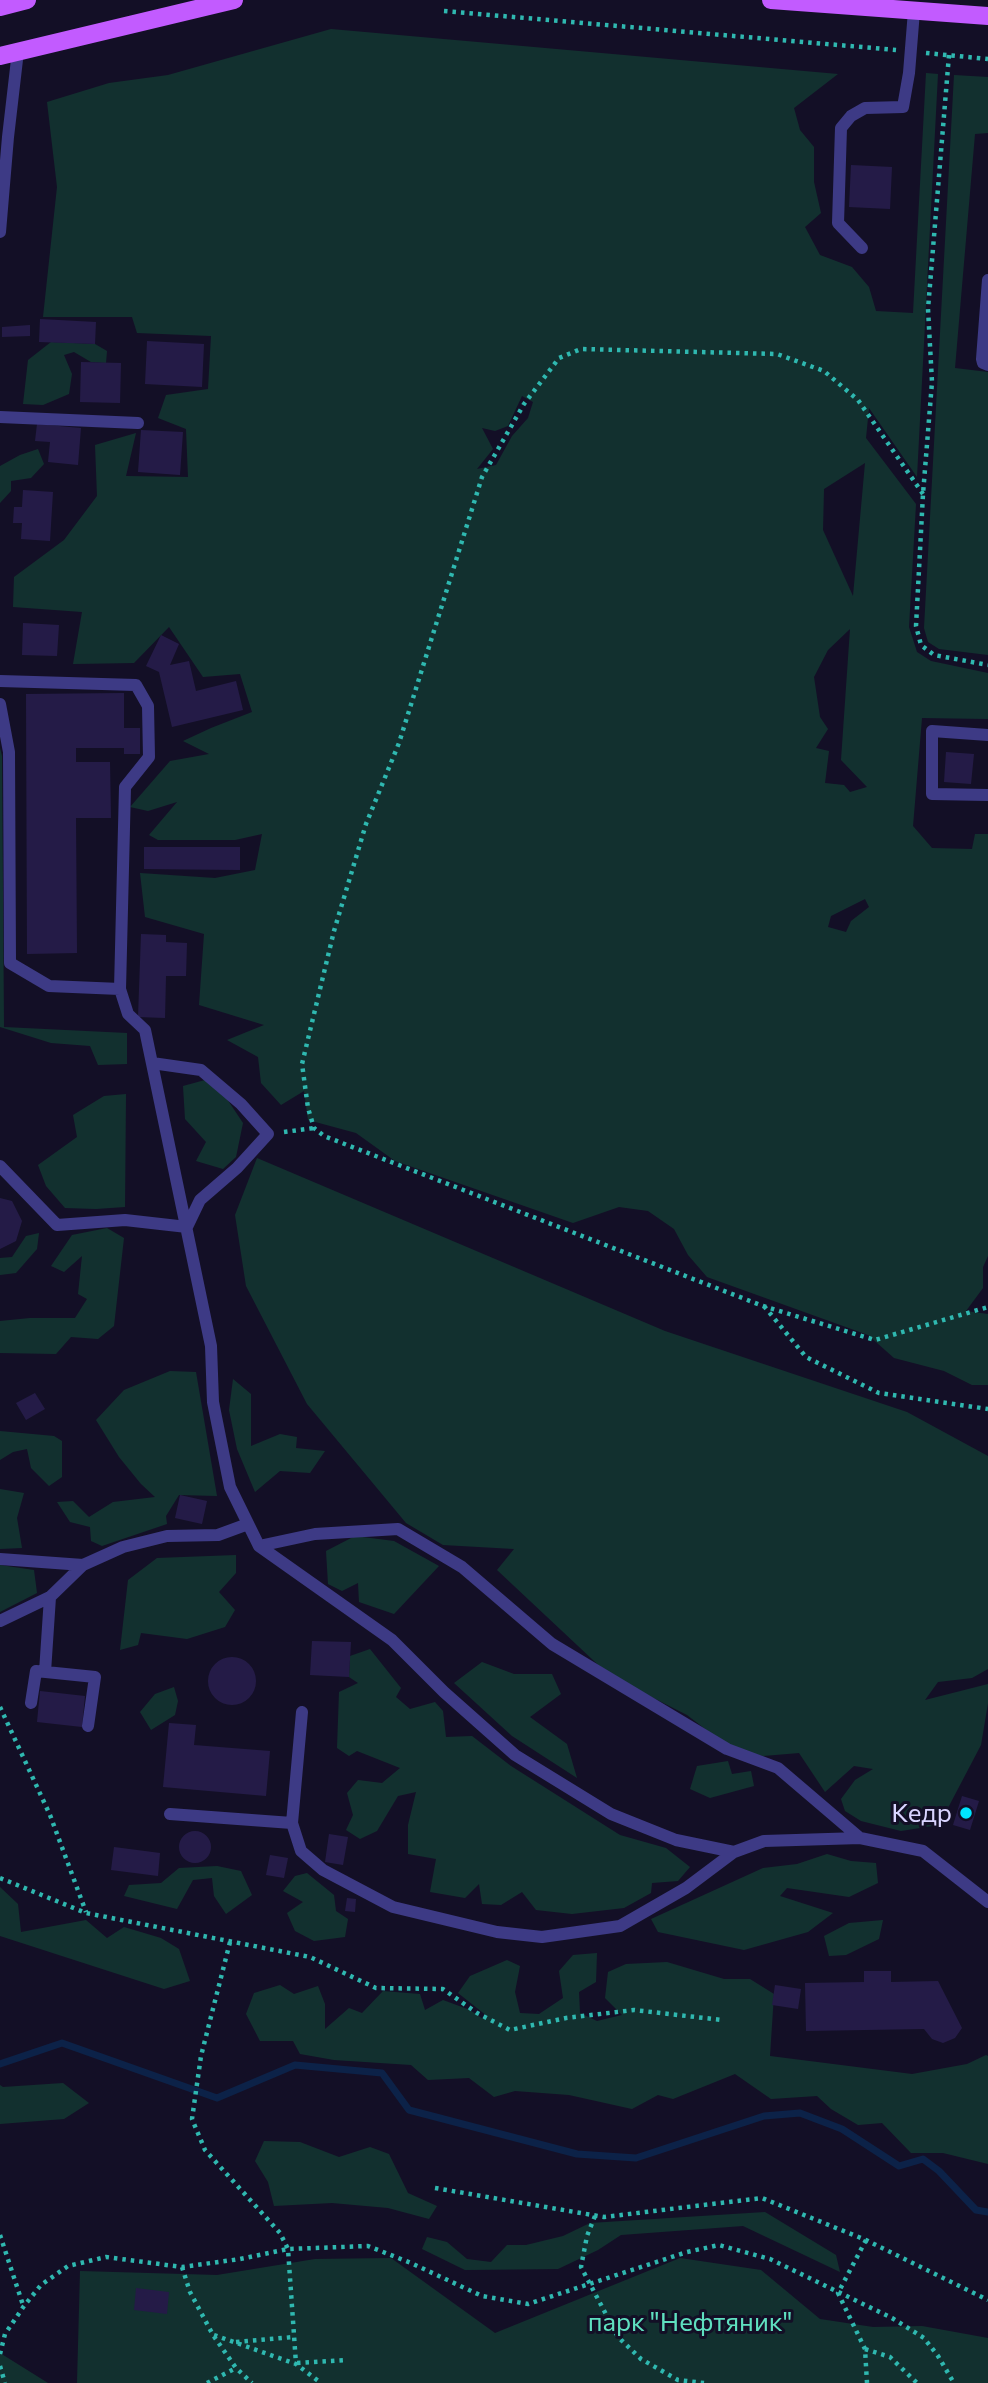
<!DOCTYPE html>
<html>
<head>
<meta charset="utf-8">
<style>
	body { margin:0 }
	canvas { display:block; background:#130f26 }
</style>
</head>
<body>
<canvas width="988" height="2383"></canvas>
<script>
const ctx = document.querySelector('canvas').getContext('2d');
ctx.lineJoin = 'round';
function fillPath(path, color) { ctx.fillStyle = color; ctx.fill(path, 'evenodd'); }
const toPath = rows => new Path2D(rows.map(r => 'M' + r).join(''));
function trace(path, color, width, dash) { ctx.strokeStyle = color; ctx.lineWidth = width; ctx.lineCap = dash ? 'butt' : 'round'; ctx.setLineDash(dash || []); ctx.stroke(path); }
function write(font, color, halo, rows, align = 'center') {
  ctx.font = font + ' Commissioner,sans-serif'; ctx.lineWidth = 6; ctx.setLineDash([]); ctx.textBaseline = 'middle'; ctx.strokeStyle = halo; ctx.fillStyle = color; for (const [text, x, y, turn = 0] of rows) {
    ctx.save(); ctx.translate(x, y); ctx.rotate((+turn || 0) * Math.PI / 180); ctx.textAlign = isNaN(turn) ? turn : align; if (halo) ctx.strokeText(text, 0, 0); ctx.fillText(text, 0, 0); ctx.restore();
  }
}
fillPath(toPath([
	[331,29,838,74,794,108,800,130,814,147,814,182,821,213,805,227,820,255,852,267,869,287,876,311,913,313,926,73,938,74,917,477,869,408,866,438,916,504,909,627,917,652,931,661,988,673,988,719,922,718,913,826,932,848,972,849,975,834,988,834,988,1256,983,1267,983,1288,966,1311,988,1314,988,1385,972,1385,944,1371,894,1358,868,1335,707,1277,688,1255,674,1229,648,1211,619,1207,573,1223,395,1161,356,1133,308,1120,304,1091,281,1105,261,1083,258,1057,227,1040,264,1025,199,1005,204,934,145,917,140,873,215,878,255,870,262,834,235,840,158,840,149,835,177,802,148,811,130,807,170,761,209,754,183,741,211,728,252,712,240,674,203,677,169,627,134,663,73,664,82,612,13,607,14,577,64,540,97,496,95,445,136,433,126,476,188,477,186,429,158,418,166,395,208,389,211,336,137,333,132,317,43,317,57,187,47,102,109,83,168,75],
	[522,396,533,402,528,418,512,436,496,465,477,469,493,449,482,428,495,431,508,426],
	[865,463,853,596,823,530,824,489],
	[850,629,841,760,867,787,850,792,844,785,825,783,829,751,816,748,828,729,820,717,814,677,828,650],
	[865,899,869,907,851,921,846,932,828,927,831,916],
	[954,75,988,77,988,133,975,134,955,368,988,372,988,655,939,649,928,642,924,628],
	[51,342,95,344,107,351,106,363,91,362,74,352,64,355,72,374,69,394,43,405,23,404,28,360],
	[38,449,44,464,31,478,11,481,11,491,0,503,0,466,20,455],
	[0,748,2,756,4,1027,127,1033,127,1064,98,1065,90,1046,51,1043,0,1027],
	[205,1080,227,1099,243,1123,236,1157,223,1169,196,1161,206,1142,185,1119,183,1086],
	[126,1094,125,1207,96,1209,65,1208,46,1186,38,1165,77,1137,73,1115,104,1096],
	[257,1158,665,1331,907,1412,988,1456,988,1669,972,1678,938,1682,925,1700,988,1684,988,1703,981,1745,939,1825,901,1831,861,1821,845,1811,841,1799,855,1780,873,1769,854,1766,825,1792,799,1753,763,1756,731,1749,687,1715,610,1676,497,1570,514,1549,443,1545,406,1523,307,1404,246,1286,235,1215],
	[107,1228,124,1238,114,1326,98,1339,71,1337,56,1354,0,1353,0,1321,30,1318,75,1318,87,1299,78,1294,82,1256,64,1272,51,1266,72,1235],
	[39,1233,37,1249,16,1273,0,1275,0,1258,12,1257,26,1236],
	[170,1371,196,1372,217,1496,179,1495,166,1516,167,1524,102,1546,91,1541,90,1527,70,1522,57,1502,73,1501,89,1517,113,1502,155,1497,141,1484,119,1457,96,1420,124,1390],
	[233,1379,251,1394,251,1446,280,1434,297,1437,296,1448,325,1451,310,1473,280,1471,255,1492,237,1449,229,1410],
	[0,1431,54,1436,62,1441,62,1477,49,1486,31,1468,27,1449,13,1452,0,1460],
	[0,1489,24,1493,17,1518,22,1548,0,1549],
	[355,1536,394,1541,439,1566,394,1614,359,1602,358,1583,342,1591,328,1584,326,1551],
	[236,1555,236,1573,219,1592,235,1610,225,1627,187,1639,141,1633,138,1645,120,1650,128,1580,157,1558],
	[0,1565,34,1570,37,1593,0,1612],
	[370,1649,401,1688,396,1697,410,1709,435,1702,443,1711,446,1737,472,1736,511,1766,620,1835,666,1848,690,1867,678,1881,652,1883,651,1893,624,1908,572,1914,536,1910,522,1892,501,1905,482,1904,479,1884,465,1898,430,1892,436,1859,408,1854,408,1825,416,1792,398,1796,377,1831,360,1839,346,1830,353,1815,347,1793,358,1780,382,1783,400,1768,357,1751,349,1756,337,1748,339,1692,358,1683,349,1677,350,1656],
	[482,1662,514,1674,552,1674,561,1694,530,1717,567,1744,577,1778,512,1736,454,1683],
	[174,1687,178,1701,175,1715,151,1730,140,1712,155,1694],
	[728,1761,732,1774,751,1771,754,1786,710,1798,690,1789,697,1766],
	[827,1854,851,1861,876,1863,878,1883,849,1897,787,1888,780,1896,833,1913,808,1932,744,1950,658,1932,651,1919,763,1868,797,1864],
	[217,1866,241,1871,252,1895,226,1914,214,1896,212,1878,193,1880,177,1909,124,1896,129,1885,161,1883,179,1868],
	[307,1873,334,1895,336,1911,348,1919,345,1937,314,1941,295,1931,287,1913,303,1902,283,1891,295,1876],
	[0,1887,18,1904,21,1932,86,1920,107,1938,124,1927,161,1938,179,1949,190,1981,164,1989,0,1936],
	[883,1920,879,1939,846,1955,829,1956,824,1936,849,1923],
	[597,1953,596,1982,579,1992,580,2013,597,2021,622,2015,605,1998,608,1972,626,1964,667,1962,724,1979,750,1979,774,1994,770,2056,912,2074,967,2064,986,2055,988,2056,988,2164,943,2153,911,2153,882,2123,858,2125,831,2109,817,2096,771,2099,735,2074,673,2099,658,2095,632,2109,569,2095,515,2091,494,2097,469,2078,428,2080,411,2065,334,2060,300,2054,293,2041,260,2041,246,2014,254,1993,280,1985,294,1994,318,1986,325,2004,325,2029,349,2008,362,2013,383,1991,420,1994,425,2010,443,2000,470,2010,483,2019,487,2016,458,1993,470,1976,507,1960,520,1966,515,1992,520,2013,539,2014,563,1998,559,1971,573,1955],
	[63,2083,89,2103,64,2119,0,2124,0,2085,3,2087],
	[264,2141,300,2142,339,2157,370,2147,389,2154,408,2193,437,2206,429,2219,388,2208,332,2203,274,2206,268,2182,255,2161],
	[765,2212,836,2255,840,2272,743,2226,621,2235,598,2250,558,2269,465,2270,422,2249,427,2237,447,2242,467,2259,491,2262,507,2245,526,2245,563,2236,590,2223],
	[391,2258,495,2333,680,2258,761,2270,820,2319,873,2327,922,2326,988,2338,988,2383,77,2383,80,2271,217,2275,315,2259],
	[0,2353,48,2383,0,2383]
]), '#12302f');
trace(toPath([
	[0,2064,62,2043,217,2098,295,2065,382,2073,409,2110,577,2154,636,2158,764,2116,800,2113,842,2129,899,2166,923,2159,939,2171,976,2210,988,2212]
]), '#0c2248', 7);
fillPath(toPath([
	[851,165,892,167,890,209,849,207],
	[40,319,96,322,95,344,39,342],
	[30,325,30,336,2,337,2,327],
	[147,341,204,344,202,387,145,384],
	[81,362,121,363,120,403,80,402],
	[37,424,81,428,78,465,48,462,50,442,35,441],
	[141,430,183,432,180,475,138,472],
	[23,490,53,492,50,541,21,539,22,523,13,523,14,507,22,507],
	[23,623,59,625,57,656,22,655],
	[161,635,179,644,170,665,189,661,196,691,236,681,243,710,172,727,159,672,146,666],
	[124,693,124,728,140,728,140,754,124,754,124,748,76,748,76,762,110,762,111,818,76,818,77,953,27,954,26,694],
	[946,752,974,754,971,784,944,782],
	[144,847,240,847,240,870,144,869],
	[141,934,166,935,166,942,187,943,186,976,166,976,165,1018,138,1017],
	[0,1198,12,1201,22,1221,16,1241,0,1249],
	[35,1393,45,1409,26,1420,16,1403],
	[180,1495,207,1501,202,1524,175,1518],
	[312,1641,351,1642,349,1677,310,1675],
	'208 1681a24 24 0 1 1 48 0a24 24 0 1 1-48 0Z',
	[40,1691,85,1696,82,1727,37,1722],
	[169,1723,196,1725,194,1745,270,1751,266,1796,163,1787],
	[962,1796,979,1801,970,1830,953,1825],
	'179 1847a16 16 0 1 1 32 0a16 16 0 1 1-32 0Z',
	[329,1834,348,1837,343,1865,325,1862],
	[114,1847,160,1853,158,1876,111,1870],
	[270,1855,288,1858,284,1878,266,1875],
	[347,1898,356,1899,355,1912,345,1911],
	[864,1971,891,1971,891,1982,938,1981,962,2028,955,2038,943,2043,932,2039,924,2029,806,2031,805,1983,864,1982],
	[775,1985,801,1989,798,2009,772,2005],
	[136,2288,169,2292,167,2314,134,2310]
]), '#241b47');
trace(toPath([
	[444,11,896,50],
	[926,53,988,59],
	[949,55,928,309,932,382,923,494,916,626,921,645,934,655,988,665],
	[923,494,858,400,824,371,777,354,581,349,559,358,524,404,482,477,399,743,366,824,334,931,302,1064,308,1108,314,1128,324,1136,763,1306,875,1340,988,1307],
	[284,1132,314,1128],
	[764,1306,806,1357,879,1393,988,1409],
	[0,1707,50,1815,86,1912],
	[0,1878,86,1913,310,1957,376,1988,443,1989,477,2013,510,2030,566,2018,634,2010,722,2020],
	[230,1942,201,2056,192,2119,205,2150,280,2233,288,2249,296,2364],
	[435,2188,604,2217,762,2198,866,2240,988,2300],
	[595,2216,587,2236,581,2267,618,2337,641,2359,678,2380,704,2383],
	[0,2235,23,2305],
	[866,2240,838,2293,865,2349,867,2383],
	[182,2267,190,2292,213,2335,236,2368,252,2383],
	[214,2335,296,2364,321,2383],
	[236,2342,294,2337],
	[865,2349,890,2357,917,2383],
	[0,2354,5,2334,24,2306,41,2285,68,2266,106,2257,182,2267,240,2259,288,2249,368,2246,411,2263,482,2296,528,2304,687,2252,719,2245,770,2259,892,2318,924,2338,938,2356,954,2383],
	[297,2363,346,2360],
	[0,2366,5,2383],
	[207,2383,236,2368]
]), '#2fb8b0', 4.5, [3.5, 5]);
trace(toPath([
	[0,232,8,137,18,51],
	[862,248,838,223,841,128,851,116,865,108,903,107,909,73,914,11],
	[988,280,982,359,983,363,988,365],
	[0,417,138,423],
	[0,681,136,685,148,706,149,757,125,787,120,989,128,1014,145,1030,211,1346,213,1402,230,1487,259,1546,392,1640,444,1692,515,1755,611,1814,676,1840,734,1852],
	[0,704,9,752,10,963,49,986,120,989],
	[988,735,932,731,932,794,988,795],
	[0,1166,57,1225,125,1220,187,1227,200,1200,237,1168,268,1134,241,1104,201,1070,152,1063],
	[259,1546,315,1534,398,1529,462,1567,552,1644,727,1749,778,1768,860,1838],
	[0,1559,83,1565],
	[0,1621,50,1597],
	[45,1672,50,1597,83,1565,123,1547,167,1536,218,1535,248,1524],
	[31,1703,36,1671,95,1677,88,1726],
	[302,1712,292,1823,301,1851,323,1870,393,1907,497,1932,542,1937,620,1926,686,1888,734,1852,764,1841,860,1838,923,1851,988,1902],
	[170,1814,292,1823]
]), '#3d3a85', 12);
trace(toPath([
	[771,0,988,16],
	[0,7,27,0],
	[0,56,234,0]
]), '#c25bff', 18);
for (const [x, y, r, color] of [
	[966,1813,7,"#00e5ff"]
]) { const dot = new Path2D(); dot.arc(x, y, r, 0, 2 * Math.PI); ctx.fillStyle = color; ctx.fill(dot); trace(dot, '#130f26', 2.5); }
write('26px', '#d9d4ff', '#130f26', [
	["Кедр",952,1813]
], 'right');
write('26px', '#5fe0c0', '#130f26', [
	["парк \"Нефтяник\"",690,2322]
]);
</script>
</body>
</html>
